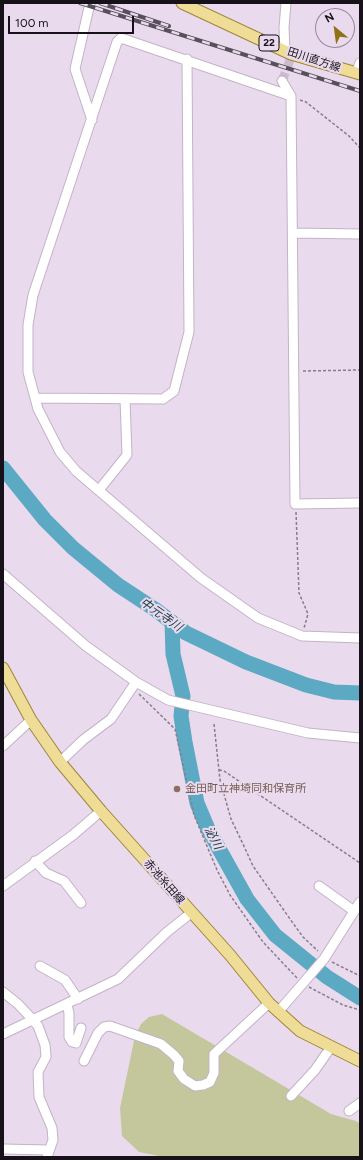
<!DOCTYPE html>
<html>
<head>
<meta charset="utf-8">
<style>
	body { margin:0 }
	#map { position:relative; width:363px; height:1160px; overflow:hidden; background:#eadaee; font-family:Figtree,sans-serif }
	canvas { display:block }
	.frame { position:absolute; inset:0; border:4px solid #171219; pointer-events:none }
	.north { position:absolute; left:315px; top:8px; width:40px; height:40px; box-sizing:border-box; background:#eadaee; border:1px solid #968a99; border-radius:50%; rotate:331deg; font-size:11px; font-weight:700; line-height:16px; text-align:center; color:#171219 }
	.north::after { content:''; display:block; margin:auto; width:14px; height:18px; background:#907116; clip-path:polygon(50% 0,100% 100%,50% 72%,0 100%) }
	.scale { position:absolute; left:8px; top:16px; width:126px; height:18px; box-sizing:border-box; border:2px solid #171219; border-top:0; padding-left:5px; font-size:12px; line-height:14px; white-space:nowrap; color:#171219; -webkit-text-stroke:3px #eadaee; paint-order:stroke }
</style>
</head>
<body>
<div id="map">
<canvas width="363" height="1160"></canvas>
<div class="frame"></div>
<div class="north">N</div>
<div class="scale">100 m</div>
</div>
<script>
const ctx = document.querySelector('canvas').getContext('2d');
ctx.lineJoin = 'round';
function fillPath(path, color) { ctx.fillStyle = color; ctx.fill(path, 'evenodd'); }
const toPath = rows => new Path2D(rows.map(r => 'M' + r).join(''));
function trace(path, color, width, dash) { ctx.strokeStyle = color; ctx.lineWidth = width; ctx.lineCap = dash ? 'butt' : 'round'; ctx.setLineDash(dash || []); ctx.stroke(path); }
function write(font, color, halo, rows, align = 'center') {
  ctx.font = font + ' Figtree,"Noto Sans JP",sans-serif'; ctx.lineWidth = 4; ctx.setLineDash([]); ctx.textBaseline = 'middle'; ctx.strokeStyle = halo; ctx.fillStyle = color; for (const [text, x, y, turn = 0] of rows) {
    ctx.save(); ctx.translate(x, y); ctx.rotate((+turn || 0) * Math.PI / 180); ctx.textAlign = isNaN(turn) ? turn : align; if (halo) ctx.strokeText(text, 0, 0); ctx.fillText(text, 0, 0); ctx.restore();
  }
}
fillPath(toPath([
	[162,1014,331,1114,356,1121,360,1124,360,1157,164,1157,139,1152,122,1136,120,1108,135,1036,141,1024,149,1017]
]), '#c3c79b');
trace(toPath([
	[3,468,45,520,73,548,118,585,156,610,186,633,246,662,306,685,334,692,360,693],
	[172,622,173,654,183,696,181,716,185,742,197,803,208,829,247,899,275,935,327,977,360,998]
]), '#5ba9c2', 15);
trace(toPath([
	[282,81,290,60]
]), '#cabcce', 9, [9, 4.5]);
const minor = toPath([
	[90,3,75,69,92,120],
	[285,50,284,28,286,3],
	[356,73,360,63],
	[282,81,291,96,295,504,360,503],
	[291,96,121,38,117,42,33,295,28,325,28,372,38,409,60,452,76,471,201,578,258,618,302,636,360,638],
	[293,233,360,234],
	[35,398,163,399,174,391,189,332,187,59],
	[99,490,127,455,125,399],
	[3,574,86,646,136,682,168,700,308,733,360,738],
	[3,746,31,720],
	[60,762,83,740,111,719,136,682],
	[35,861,46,873,64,881,81,903],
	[3,886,73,835,101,811],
	[319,886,354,911],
	[40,966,65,980,78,999],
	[3,992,18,1004,33,1020,38,1026,45,1045,46,1057,38,1072,39,1097,52,1128,53,1140,47,1157],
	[67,1005,69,1013,69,1037,72,1042,76,1043,81,1028],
	[278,1012,324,959,360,902],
	[3,1034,118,979,167,932,191,913],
	[84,1061,98,1033,104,1027,110,1026,161,1044,174,1055,179,1061,178,1071,184,1079,195,1086,203,1085,210,1082,214,1073,214,1054,269,1003],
	[291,1096,315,1070,331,1047],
	[349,1111,360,1103],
	[3,1149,48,1150]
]);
const major = toPath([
	[182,3,291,54,360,74],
	[3,668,31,720,60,762,101,811,230,955,269,1003,300,1031,360,1061]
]);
trace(minor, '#c2b3c6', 11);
trace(major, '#9d863d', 13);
trace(toPath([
	[300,100,306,102,349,136,360,148],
	[303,371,360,370],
	[296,512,299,593,308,614,304,628],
	[139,694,175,729,194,815,217,870,230,895,263,942,297,978],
	[214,724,220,780,231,819,243,844,253,866,290,919,303,937,318,951],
	[219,770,224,771,360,863],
	[332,962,360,976],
	[309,987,343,1005,360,1010]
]), '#887d8b', 1.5, [3, 2]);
trace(minor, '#fff', 9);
trace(major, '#efdc96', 11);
const rail = toPath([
	[80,3,360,91],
	[100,3,169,26]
]);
trace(rail, '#574f5a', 4);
trace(rail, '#eadaee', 2.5, [8]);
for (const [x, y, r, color] of [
	[177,789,4,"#8d6e63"]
]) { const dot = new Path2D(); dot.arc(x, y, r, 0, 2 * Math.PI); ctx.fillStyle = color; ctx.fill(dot); trace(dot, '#eadaee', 1.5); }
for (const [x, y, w] of [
	[269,43,20]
]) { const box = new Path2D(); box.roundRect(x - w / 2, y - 8, w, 16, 3); ctx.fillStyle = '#eadaee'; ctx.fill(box); trace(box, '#171219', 1); }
write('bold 10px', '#171219', null, [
	["22",269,43]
]);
write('11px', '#171219', '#eadaee', [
	["田川直方線",314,60,18],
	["赤池糸田線",164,882,49]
]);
write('11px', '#785e54', '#eadaee', [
	["金田町立神埼同和保育所",185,789]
], 'left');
write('italic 12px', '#183d48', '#eadaee', [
	["中元寺川",161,615,35],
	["泌川",213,838,62]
]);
</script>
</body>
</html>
